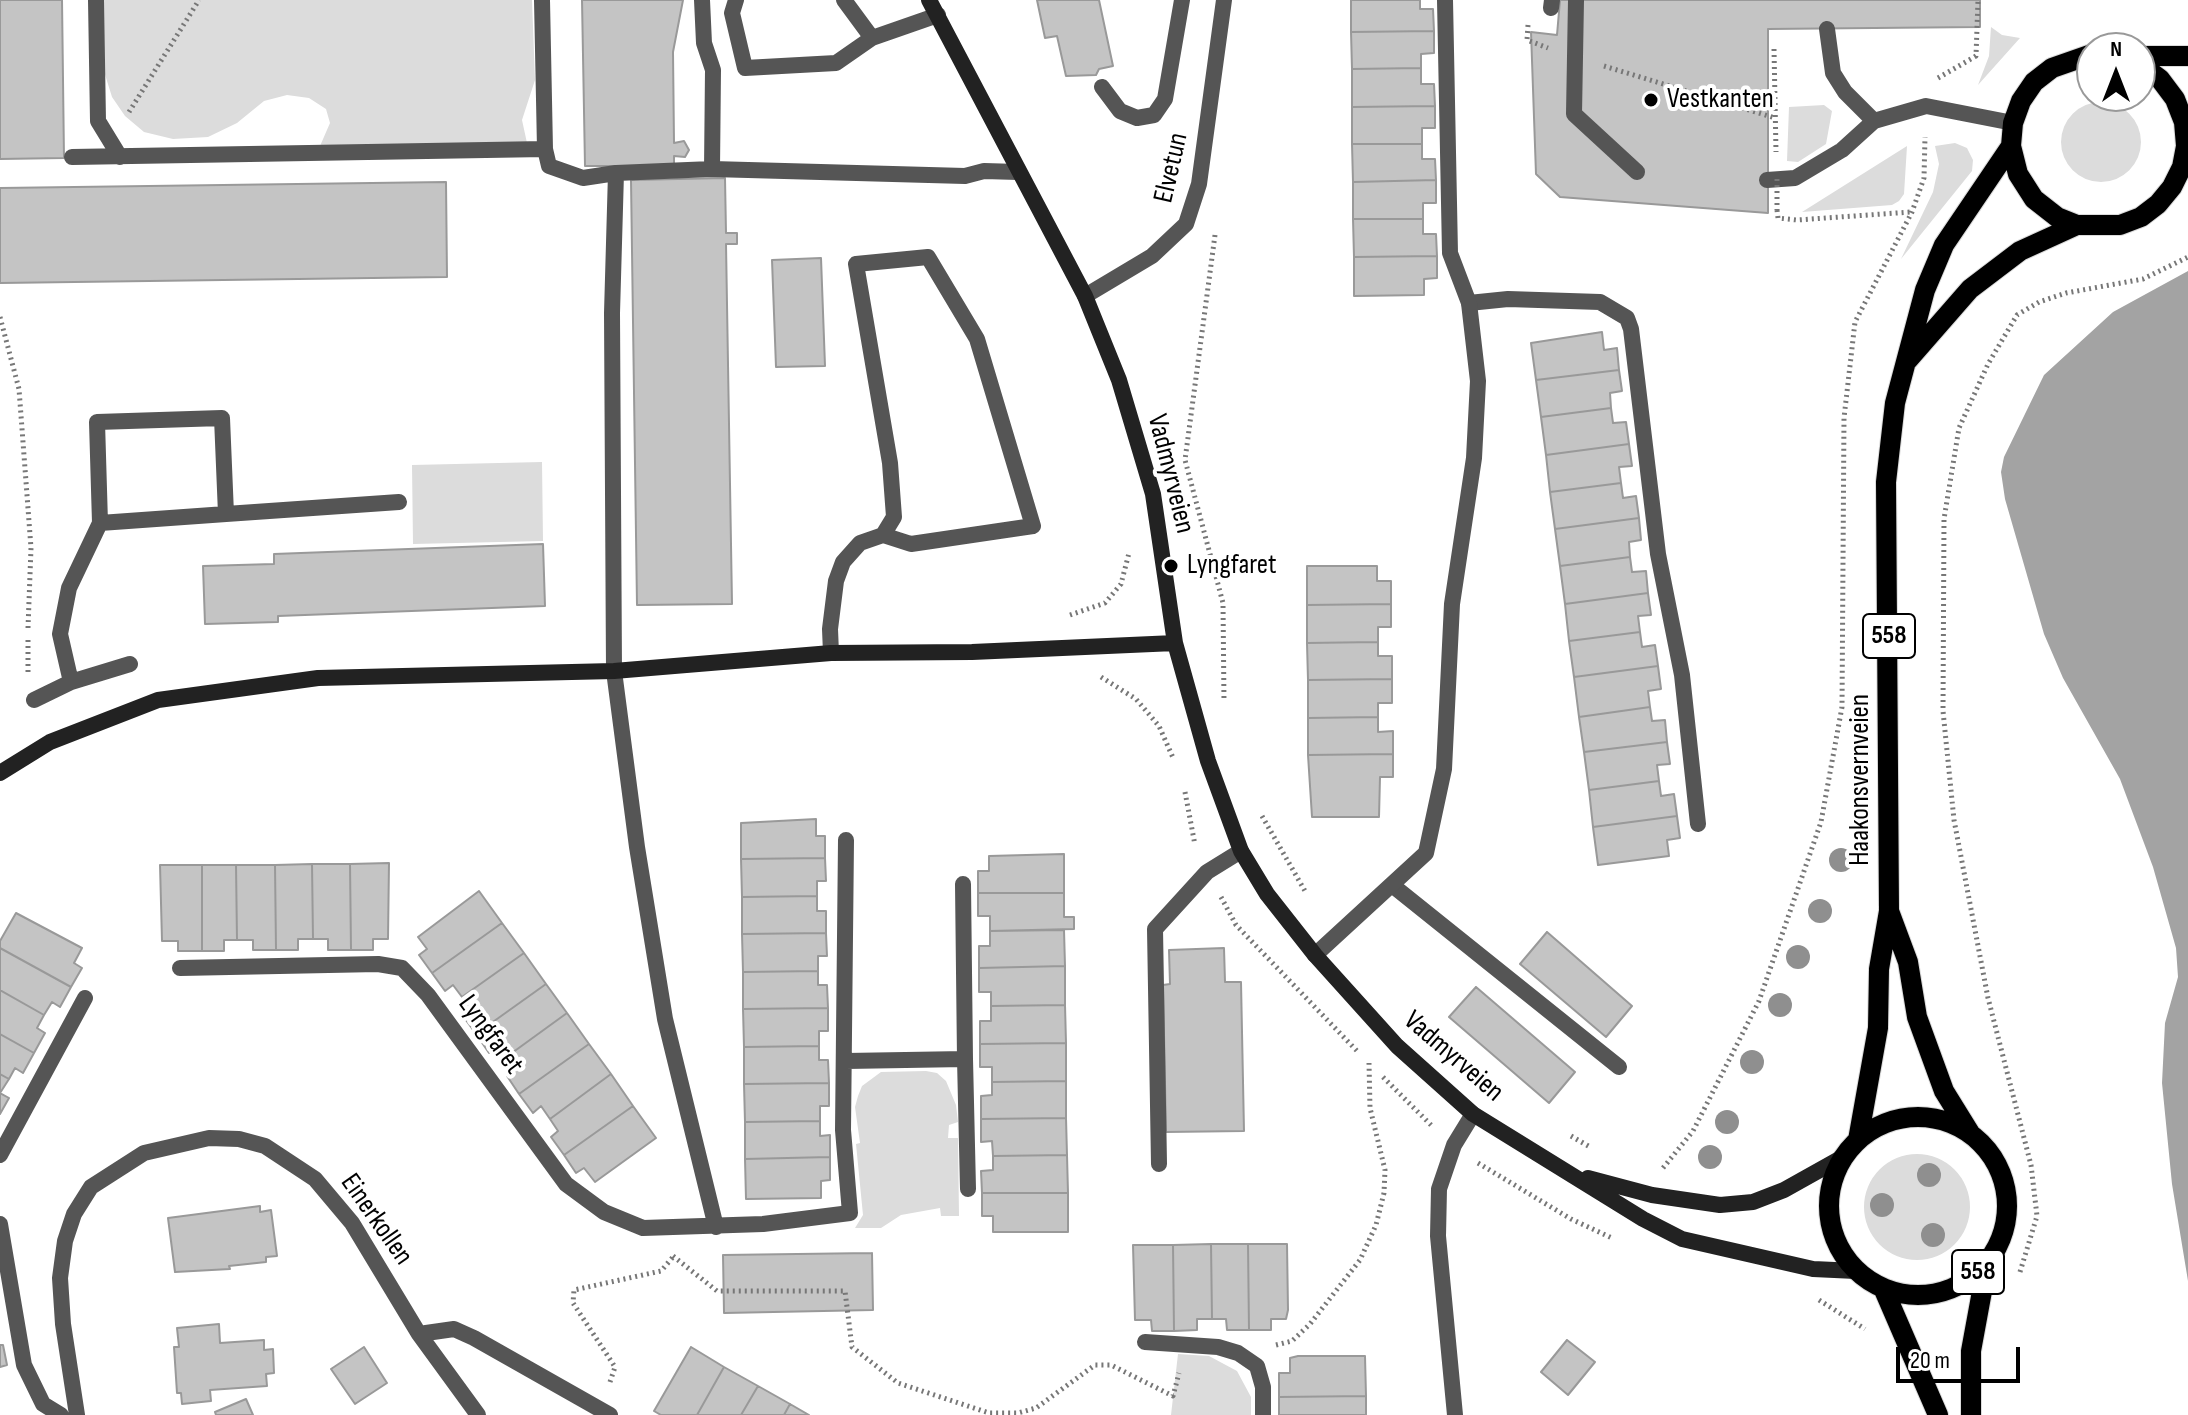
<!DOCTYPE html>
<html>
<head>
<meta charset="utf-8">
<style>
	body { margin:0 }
	#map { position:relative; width:2188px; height:1415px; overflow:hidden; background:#fff; font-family:"Sofia Sans Condensed",sans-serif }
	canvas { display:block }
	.north { position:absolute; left:2076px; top:32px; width:80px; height:80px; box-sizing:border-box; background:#fff; border:2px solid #999; border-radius:50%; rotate:0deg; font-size:22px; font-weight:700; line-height:32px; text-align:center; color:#000 }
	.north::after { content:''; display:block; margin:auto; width:28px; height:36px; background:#000; clip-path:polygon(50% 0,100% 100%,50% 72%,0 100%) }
	.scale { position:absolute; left:1896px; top:1347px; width:124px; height:36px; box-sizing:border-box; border:4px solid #000; border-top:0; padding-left:10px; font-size:24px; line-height:28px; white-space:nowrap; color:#000; -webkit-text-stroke:6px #fff; paint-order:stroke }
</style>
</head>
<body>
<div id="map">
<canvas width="2188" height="1415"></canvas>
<div class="north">N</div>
<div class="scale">20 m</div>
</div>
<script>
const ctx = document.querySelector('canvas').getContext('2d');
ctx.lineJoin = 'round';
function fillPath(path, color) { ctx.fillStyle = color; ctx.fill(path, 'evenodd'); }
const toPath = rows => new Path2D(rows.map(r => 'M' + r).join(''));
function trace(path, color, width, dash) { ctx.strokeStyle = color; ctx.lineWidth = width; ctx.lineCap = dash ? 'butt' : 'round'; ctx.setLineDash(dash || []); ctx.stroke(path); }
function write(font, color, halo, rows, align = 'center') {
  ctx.font = font + ' "Sofia Sans Condensed",sans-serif'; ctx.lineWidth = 8; ctx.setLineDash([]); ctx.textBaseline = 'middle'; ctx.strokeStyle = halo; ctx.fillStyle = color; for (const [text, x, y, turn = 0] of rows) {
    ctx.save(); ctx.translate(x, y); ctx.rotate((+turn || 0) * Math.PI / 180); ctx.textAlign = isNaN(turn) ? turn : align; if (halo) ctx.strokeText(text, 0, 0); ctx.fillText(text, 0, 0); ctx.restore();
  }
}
fillPath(toPath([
	[103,0,532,0,535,80,522,120,527,143,320,146,330,123,326,109,309,98,287,95,264,101,237,123,208,137,173,139,144,132,125,116,112,97,103,68],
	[1991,27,2002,35,2020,38,1978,85,1989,56],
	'2061 142a40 40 0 1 1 80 0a40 40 0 1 1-80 0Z',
	[1824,105,1832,111,1826,144,1798,162,1787,161,1789,107],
	[1955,143,1967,148,1973,160,1972,171,1901,259,1933,192,1939,164,1935,146],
	[1907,146,1904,194,1899,201,1892,205,1802,212],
	[542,462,543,541,413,544,412,465],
	[926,1071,937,1073,946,1081,956,1105,958,1122,949,1125,948,1138,958,1138,959,1216,941,1216,940,1208,901,1215,881,1228,855,1228,863,1215,856,1144,860,1143,855,1107,858,1096,862,1086,881,1072],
	'1864 1207a53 53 0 1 1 106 0a53 53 0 1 1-106 0Z',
	[1178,1354,1209,1356,1237,1371,1251,1397,1251,1415,1171,1415]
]), '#dcdcdc');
fillPath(toPath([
	[2188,271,2188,1281,2172,1184,2162,1083,2165,1023,2178,977,2176,948,2153,867,2120,779,2063,678,2044,634,2005,499,2001,472,2004,457,2044,375,2113,312]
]), '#a3a3a3');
const building = toPath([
	[0,0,62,0,64,158,0,159,0,0],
	[582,0,683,0,673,52,674,143,684,141,689,150,685,157,674,156,674,166,585,166,582,0],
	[1037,0,1099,0,1113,66,1099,69,1096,75,1066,76,1057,36,1045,38,1037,0],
	[1351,0,1420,0,1420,9,1433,9,1434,31,1351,32,1351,0],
	[1560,0,1980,0,1980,27,1768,29,1768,213,1560,197,1536,174,1531,32,1557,35,1560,0],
	[1434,31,1434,53,1421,54,1421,68,1352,69,1351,32,1434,31],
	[1421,68,1421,84,1434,84,1435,106,1352,107,1352,69,1421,68],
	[1435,106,1435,128,1422,128,1422,144,1352,144,1352,107,1435,106],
	[1352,144,1422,144,1422,159,1435,159,1436,180,1353,182,1352,144],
	[725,178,726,233,737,233,737,244,726,244,732,604,637,605,631,180,725,178],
	[1436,180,1436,203,1423,203,1423,219,1353,219,1353,182,1436,180],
	[446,182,447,277,0,283,0,188,446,182],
	[1353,219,1423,219,1423,234,1436,234,1437,256,1354,257,1353,219],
	[1437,256,1437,278,1424,279,1424,295,1354,296,1354,257,1437,256],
	[821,258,825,366,776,367,772,260,821,258],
	[1602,332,1604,350,1617,348,1619,370,1536,380,1531,343,1602,332],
	[1619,370,1622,391,1610,393,1611,408,1541,417,1536,380,1619,370],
	[1611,408,1613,423,1626,422,1629,444,1546,455,1541,417,1611,408],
	[1629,444,1632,466,1619,467,1621,483,1550,492,1546,455,1629,444],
	[1621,483,1623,498,1636,496,1639,518,1555,529,1550,492,1621,483],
	[1639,518,1641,540,1629,542,1630,557,1560,566,1555,529,1639,518],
	[543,544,545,606,278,616,278,622,205,624,203,566,274,564,274,554,543,544],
	[1630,557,1632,572,1646,571,1648,593,1565,604,1560,566,1630,557],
	[1307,566,1377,566,1377,581,1391,581,1391,604,1307,605,1307,566],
	[1648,593,1651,615,1638,616,1640,632,1569,641,1565,604,1648,593],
	[1391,604,1391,627,1378,627,1378,642,1307,643,1307,605,1391,604],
	[1640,632,1642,647,1655,645,1658,666,1574,677,1569,641,1640,632],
	[1378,642,1378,656,1392,656,1392,679,1308,680,1307,643,1378,642],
	[1658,666,1661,689,1648,691,1650,707,1579,717,1574,677,1658,666],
	[1392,679,1392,703,1378,703,1378,717,1308,718,1308,680,1392,679],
	[1650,707,1652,721,1665,720,1667,742,1584,752,1579,717,1650,707],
	[1378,717,1378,732,1393,731,1393,754,1308,755,1308,718,1378,717],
	[1667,742,1670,764,1657,765,1659,781,1589,790,1584,752,1667,742],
	[1393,754,1393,777,1380,777,1379,817,1312,817,1308,755,1393,754],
	[1659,781,1661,796,1674,794,1677,816,1593,827,1589,790,1659,781],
	[1677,816,1680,838,1667,840,1669,856,1598,865,1593,827,1677,816],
	[816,819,816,836,825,836,825,858,741,859,741,823,816,819],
	[1064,854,1064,893,978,893,978,871,989,871,989,856,1064,854],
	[825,858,826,881,817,881,817,896,742,897,741,859,825,858],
	[389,863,388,939,373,939,373,950,351,950,350,864,389,863],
	[312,864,313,939,298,939,298,950,276,950,275,865,312,864],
	[312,864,350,864,351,950,328,950,328,939,313,939,312,864],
	[160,865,202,865,202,951,178,951,178,941,162,941,160,865],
	[202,865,236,865,237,940,224,940,224,951,202,951,202,865],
	[236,865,275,865,276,950,253,950,253,940,237,940,236,865],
	[479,891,502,923,432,973,419,955,427,949,418,937,479,891],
	[978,893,1064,893,1064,917,1074,917,1074,929,990,931,990,916,978,916,978,893],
	[817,896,817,911,826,911,826,933,742,934,742,897,817,896],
	[16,913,82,948,74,963,82,968,71,987,0,948,0,941,16,913],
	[502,923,524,953,462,997,453,985,445,991,432,973,502,923],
	[1064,930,1065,966,979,968,979,946,990,946,990,931,1064,930],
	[1547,932,1632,1006,1606,1037,1520,964,1547,932],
	[826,933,827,956,818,956,818,971,743,972,742,934,826,933],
	[0,948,71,987,60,1007,52,1002,44,1015,0,990,0,948],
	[1224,948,1225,982,1241,982,1244,1131,1166,1132,1163,985,1170,984,1169,950,1224,948],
	[524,953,546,984,476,1034,463,1016,471,1010,462,997,524,953],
	[1065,966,1065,1005,991,1006,991,992,979,992,979,968,1065,966],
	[818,971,818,985,827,985,828,1008,743,1009,743,972,818,971],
	[546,984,567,1013,505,1058,497,1047,489,1053,476,1034,546,984],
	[1476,987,1575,1072,1549,1103,1449,1017,1476,987],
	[0,990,44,1015,37,1028,45,1033,34,1053,0,1034,0,990],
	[1065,1005,1066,1043,980,1044,980,1021,991,1021,991,1006,1065,1005],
	[828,1008,828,1031,819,1031,819,1046,744,1047,743,1009,828,1008],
	[567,1013,589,1044,519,1094,507,1076,515,1071,505,1058,567,1013],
	[0,1034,34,1053,23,1073,15,1068,9,1079,0,1074,0,1034],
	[1066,1043,1066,1081,992,1082,992,1067,980,1067,980,1044,1066,1043],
	[589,1044,611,1074,550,1119,541,1106,533,1113,519,1094,589,1044],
	[819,1046,819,1060,828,1060,829,1083,744,1084,744,1047,819,1046],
	[0,1074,9,1079,0,1093,9,1098,0,1114,0,1074],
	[611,1074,633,1106,564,1155,551,1137,558,1131,550,1119,611,1074],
	[1066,1081,1066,1118,981,1119,981,1096,992,1095,992,1082,1066,1081],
	[829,1083,829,1106,820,1106,820,1121,745,1122,744,1084,829,1083],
	[633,1106,656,1138,595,1182,584,1168,576,1173,564,1155,633,1106],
	[1066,1118,1067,1155,993,1156,992,1141,981,1142,981,1119,1066,1118],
	[820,1121,820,1136,830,1135,830,1157,745,1159,745,1122,820,1121],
	[1067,1155,1068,1193,982,1193,981,1171,993,1170,993,1156,1067,1155],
	[830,1157,830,1180,821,1181,821,1198,746,1199,745,1159,830,1157],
	[982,1193,1068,1193,1068,1232,993,1232,993,1216,982,1216,982,1193],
	[260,1206,260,1212,271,1210,277,1256,266,1257,266,1262,229,1266,230,1269,175,1272,168,1218,260,1206],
	[1211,1244,1212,1319,1197,1319,1197,1330,1174,1331,1173,1245,1211,1244],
	[1211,1244,1248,1244,1249,1330,1227,1330,1226,1319,1212,1319,1211,1244],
	[1248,1244,1287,1244,1288,1310,1286,1319,1271,1319,1271,1330,1249,1330,1248,1244],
	[1133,1245,1173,1245,1174,1331,1152,1331,1151,1320,1135,1320,1133,1245],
	[872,1253,873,1310,724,1313,723,1255,872,1253],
	[219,1324,220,1343,264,1340,264,1350,273,1349,274,1373,266,1374,267,1386,210,1390,211,1401,182,1404,181,1393,177,1393,174,1347,179,1347,177,1328,219,1324],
	[1567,1340,1595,1362,1568,1395,1541,1372,1567,1340],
	[0,1345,3,1345,7,1365,0,1367,0,1345],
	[364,1347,387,1383,355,1404,331,1369,364,1347],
	[691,1347,724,1367,697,1415,661,1415,654,1411,691,1347],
	[1298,1356,1365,1356,1366,1396,1279,1397,1279,1373,1290,1373,1290,1358,1298,1356],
	[724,1367,758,1386,741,1415,697,1415,724,1367],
	[758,1386,790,1404,784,1415,741,1415,758,1386],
	[1366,1396,1366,1415,1279,1415,1279,1397,1366,1396],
	[246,1399,253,1415,216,1415,215,1412,246,1399],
	[790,1404,809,1415,784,1415,790,1404]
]);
fillPath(building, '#c4c4c4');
trace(building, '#999', 2);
const primary = toPath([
	[2092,54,2052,68,2034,82,2021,101,2013,123,2011,146,2018,174,2034,199,2057,217,2077,225,2120,225,2141,217,2158,204,2172,187,2182,167,2186,146,2184,122,2175,99,2160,79,2140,64],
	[2140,56,2188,56],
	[1908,360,1970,289,2020,251,2077,225],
	[1889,911,1908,962,1917,1017,1944,1091,1970,1133],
	'1829 1206a89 89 0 1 1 178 0a89 89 0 1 1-178 0Z',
	[1858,1140,1878,1028,1879,969,1889,911,1886,482,1895,403,1925,290,1944,245,2011,146],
	[1884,1290,1938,1415],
	[1971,1415,1971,1351,1987,1264]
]);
trace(primary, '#dbdbdb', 22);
trace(toPath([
	[1528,25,1527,40,1548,48],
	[1774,49,1776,152],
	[1604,66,1775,118],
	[1938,78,1976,56,1978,0],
	[129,112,199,0],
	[1777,210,1778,218,1797,220,1911,212],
	[1215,235,1185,460,1223,603,1224,702],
	[0,317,19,389,31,548,28,628],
	[1070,615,1105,603,1121,584,1129,553],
	[28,672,28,638],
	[1101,677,1136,699,1159,726,1174,760],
	[1185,792,1195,845],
	[1262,816,1305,891],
	[1221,897,1236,925,1359,1053],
	[1383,1077,1433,1127],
	[1571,1136,1590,1147],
	[1478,1163,1571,1219,1612,1238],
	[1663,1168,1693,1131,1759,1001,1821,822,1842,707,1844,418,1855,322,1912,212,1924,178,1925,137],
	[673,1256,717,1291,845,1291,852,1347,898,1383,989,1413,1018,1413,1036,1408,1095,1365,1111,1365,1173,1396,1179,1373],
	[2020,1272,2037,1216,2031,1165,1988,998,1954,820,1943,711,1944,519,1959,428,1988,364,2017,315,2039,302,2066,293,2143,279,2188,257],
	[1819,1300,1865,1329],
	[1276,1345,1292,1341,1310,1324,1360,1260,1376,1225,1384,1193,1385,1170,1370,1108,1369,1063],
	[610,1382,615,1367,573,1303,574,1290,661,1271,673,1257]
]), '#777', 5, [2, 4]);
trace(toPath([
	[96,0,98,121,120,157],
	[542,0,545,149,549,166,583,178,616,173],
	[702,0,704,43,713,70,712,169],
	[736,0,732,13,745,68,836,63,872,38,938,15],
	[844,0,872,38],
	[1576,0,1574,114,1637,172],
	[1551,8,1552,0],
	[1827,29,1833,73,1845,92,1874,121],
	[1102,87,1120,111,1137,118,1154,115,1165,99,1182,0],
	[72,157,545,149],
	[1767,180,1795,178,1842,150,1874,121,1926,106,2013,123],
	[1469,303,1508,299,1600,302,1627,318,1631,329,1658,554,1682,675,1698,824],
	[226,514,399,502],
	[831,653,830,629,836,581,843,562,860,543,883,535,894,517,890,463,856,264,928,257,977,339,1033,526,911,544,883,535],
	[614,671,612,313,616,173,712,169,965,176,984,171,1018,172],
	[71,682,60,634,69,588,100,523,226,514,222,418,97,422,100,523],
	[34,700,71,682,130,664],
	[1392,885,1619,1067],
	[1159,1164,1155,929,1207,872,1241,851],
	[1145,1342,1218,1347,1238,1353,1257,1366,1263,1387,1263,1415]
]), '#555', 16);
trace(toPath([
	[1085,296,1152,256,1186,224,1199,184,1224,0],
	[614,671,637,847,665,1019,716,1227],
	[963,884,965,1059],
	[1315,955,1426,853,1444,769,1452,604,1474,458,1478,381,1469,303,1450,253,1445,0],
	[180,968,378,964,402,968,428,995,566,1184,604,1212,643,1228,763,1224,850,1213,843,1130,846,840],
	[846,1061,965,1059,968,1189],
	[0,1155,85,998],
	[0,1224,24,1365,43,1404,61,1415],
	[419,1334,454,1329,474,1338,610,1415],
	[77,1415,63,1324,60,1278,65,1241,74,1214,91,1187,144,1153,209,1138,239,1139,265,1146,315,1179,352,1223,419,1334,478,1415],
	[1455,1415,1438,1236,1439,1189,1454,1145,1473,1114]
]), '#555', 16);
trace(toPath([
	[929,0,1085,296,1119,380,1153,494,1175,643,1208,761,1241,851,1267,894,1315,955,1397,1046,1473,1114,1643,1219,1682,1239,1813,1269,1856,1271],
	[0,773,50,742,158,700,318,678,614,671,831,653,972,652,1175,643],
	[1588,1178,1652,1195,1720,1205,1753,1202,1784,1190,1843,1157]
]), '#222', 16);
trace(primary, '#000', 20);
trace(toPath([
	[1777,179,1777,210]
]), '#777', 5, [2, 4]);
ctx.fillStyle = '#8f8f8f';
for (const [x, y] of [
	[1841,860],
	[1820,911],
	[1798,957],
	[1780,1005],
	[1752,1062],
	[1727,1122],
	[1710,1157],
	[1929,1175],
	[1882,1205],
	[1933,1235]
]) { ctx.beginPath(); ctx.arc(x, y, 12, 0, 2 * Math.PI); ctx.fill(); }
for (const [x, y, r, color] of [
	[1651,100,8,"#000"],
	[1171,566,8,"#000"]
]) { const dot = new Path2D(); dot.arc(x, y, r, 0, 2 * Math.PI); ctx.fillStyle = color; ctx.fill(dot); trace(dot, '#fff', 3); }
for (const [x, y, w] of [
	[1889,636,52],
	[1978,1272,52]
]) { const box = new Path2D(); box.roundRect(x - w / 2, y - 22, w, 44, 6); ctx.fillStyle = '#fff'; ctx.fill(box); trace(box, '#000', 2); }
write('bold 26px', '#000', null, [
	["558",1889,636],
	["558",1978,1272]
]);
write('28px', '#000', '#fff', [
	["Vestkanten",1667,100],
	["Lyngfaret",1187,566]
], 'left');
write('28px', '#000', '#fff', [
	["Elvetun",1172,168,-77],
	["Vadmyrveien",1170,474,76],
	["Haakonsvernveien",1861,780,-90],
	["Lyngfaret",490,1035,54],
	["Vadmyrveien",1453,1057,41],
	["Einerkollen",376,1220,55]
]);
</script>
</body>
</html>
